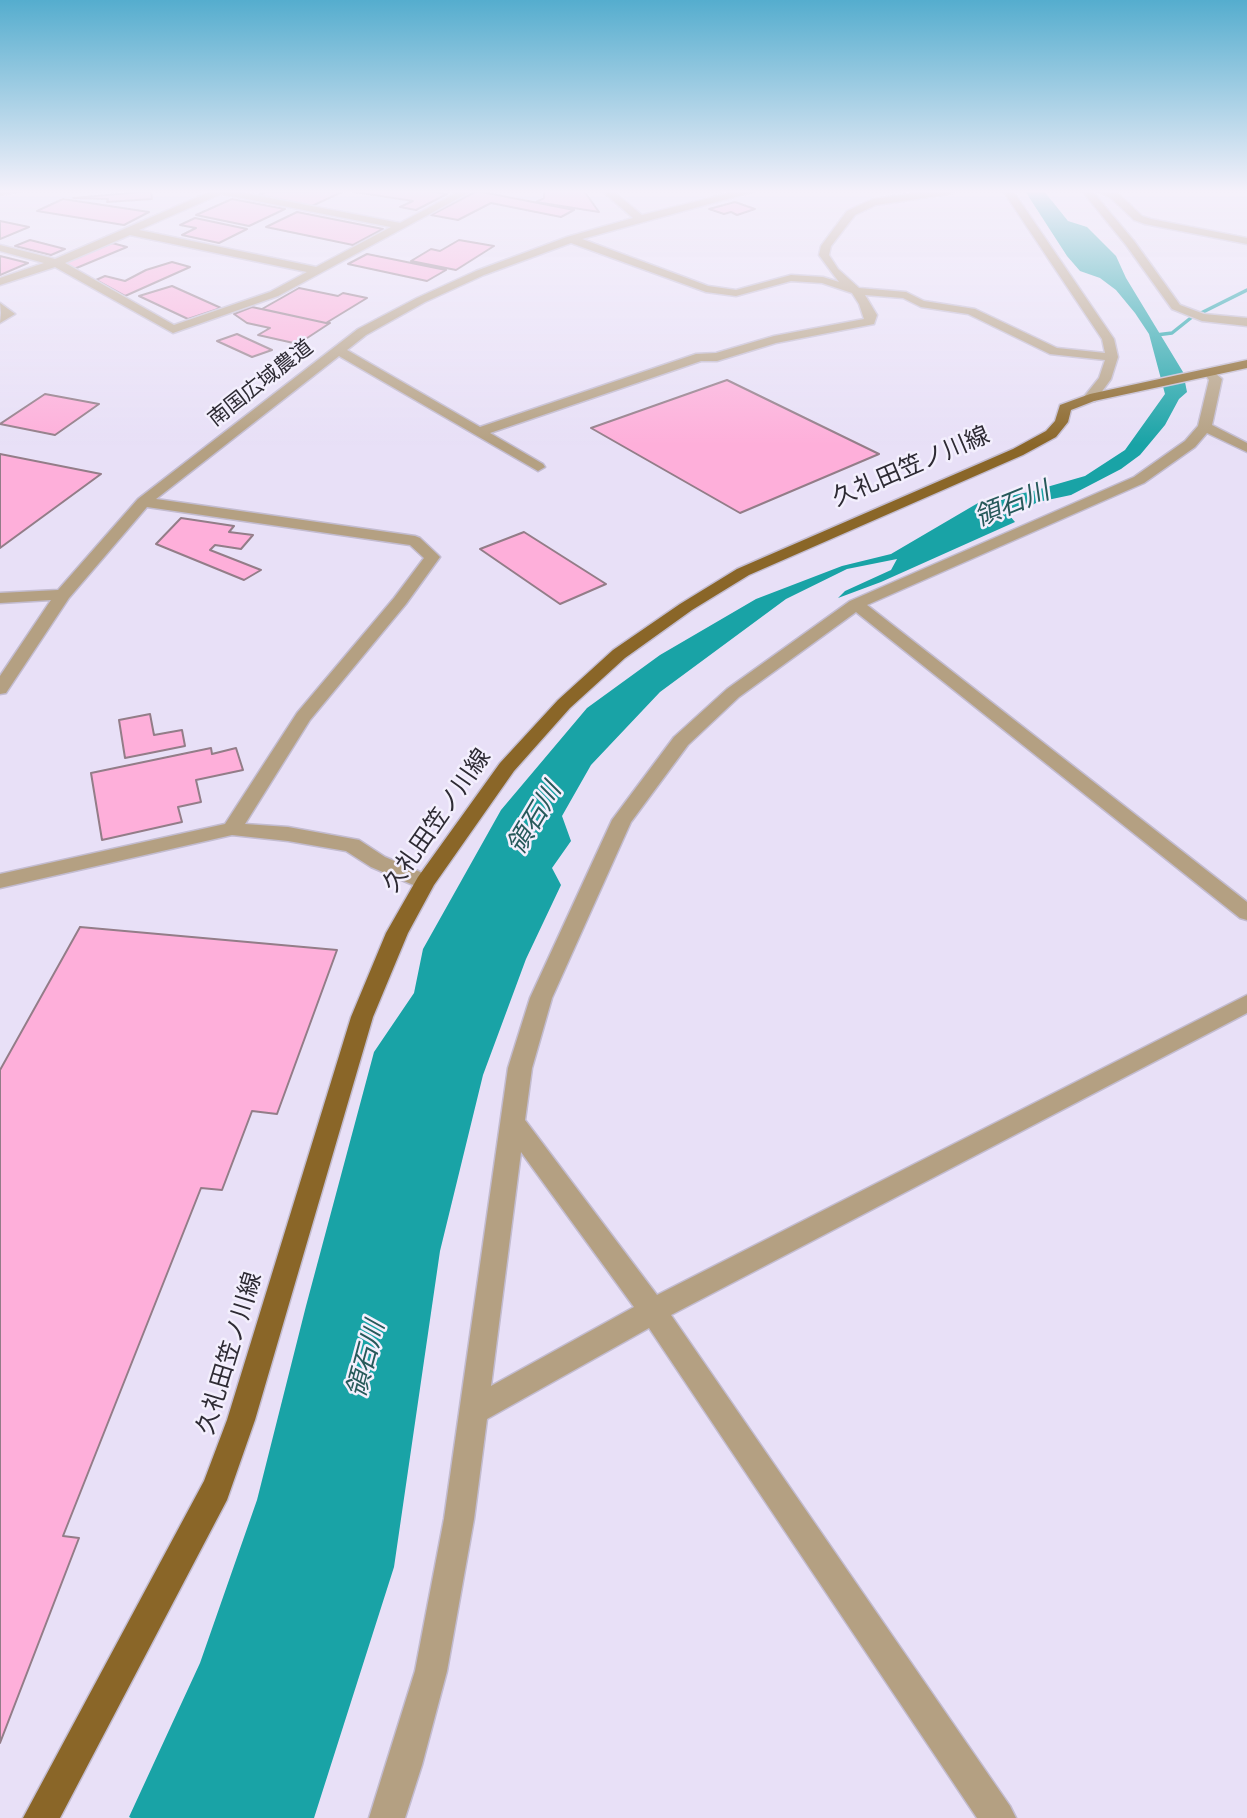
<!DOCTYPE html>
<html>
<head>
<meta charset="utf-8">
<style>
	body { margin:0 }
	canvas { display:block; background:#e8e0f7 }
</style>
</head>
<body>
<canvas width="1247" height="1818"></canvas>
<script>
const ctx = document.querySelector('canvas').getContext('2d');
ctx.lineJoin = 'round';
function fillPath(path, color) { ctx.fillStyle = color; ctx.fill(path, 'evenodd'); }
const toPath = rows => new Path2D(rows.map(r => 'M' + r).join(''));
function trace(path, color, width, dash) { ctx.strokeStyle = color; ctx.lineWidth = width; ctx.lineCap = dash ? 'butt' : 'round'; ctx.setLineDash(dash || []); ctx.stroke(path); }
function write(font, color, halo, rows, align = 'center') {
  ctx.font = font + ' Spectral,"Noto Sans JP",serif'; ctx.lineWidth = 5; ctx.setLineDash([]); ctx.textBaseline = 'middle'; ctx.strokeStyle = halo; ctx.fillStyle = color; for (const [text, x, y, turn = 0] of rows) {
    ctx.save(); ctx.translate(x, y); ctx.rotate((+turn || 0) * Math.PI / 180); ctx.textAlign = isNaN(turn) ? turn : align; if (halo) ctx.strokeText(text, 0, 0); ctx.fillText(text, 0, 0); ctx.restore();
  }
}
fillPath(toPath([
	[1025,191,1044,191,1068,221,1087,227,1116,256,1126,278,1183,372,1187,392,1179,399,1165,425,1140,455,1121,469,1071,495,1038,502,1010,516,1015,522,881,582,838,598,845,591,891,570,897,559,847,569,786,599,660,692,591,765,562,816,571,841,552,868,561,885,526,959,483,1075,440,1251,394,1567,314,1818,131,1818,129,1817,200,1663,257,1500,306,1306,374,1052,414,993,423,949,501,810,587,708,660,655,756,599,842,566,891,554,978,503,1033,491,1085,476,1125,450,1165,394,1149,334,1135,313,1116,290,1100,278,1080,271,1067,256]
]), '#19a3a6');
trace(toPath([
	[1201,313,1247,290],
	[1156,335,1172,333,1192,317]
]), '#19a3a6', 3.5);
const building = toPath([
	[151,191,152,199,107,202,108,199,73,198,151,191],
	[268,191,277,192,344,191,312,206,259,195,268,191],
	[348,191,429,191,447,194,416,210,400,207,413,201,348,191],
	[477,191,574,210,561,217,491,203,458,220,431,215,477,191],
	[544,191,584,191,599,212,536,202,544,198,544,191],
	[63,199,149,212,124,225,37,211,63,199],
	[232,199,285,209,249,226,196,215,232,199],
	[735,202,755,209,737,215,731,212,724,214,709,209,735,202],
	[297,212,383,229,353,245,266,227,297,212],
	[195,218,247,229,219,243,182,235,196,228,180,225,195,218],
	[0,221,29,227,0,239,0,221],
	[30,240,65,249,51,255,15,246,30,240],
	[459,240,494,246,456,270,411,261,431,249,440,251,459,240],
	[112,243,127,247,74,269,64,262,112,243],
	[367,254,446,270,427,281,348,264,367,254],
	[0,256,28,263,0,275,0,256],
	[172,262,190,267,125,296,96,280,105,276,125,281,146,270,172,262],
	[172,286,221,308,188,319,139,296,172,286],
	[299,288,338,296,343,293,367,298,326,323,262,309,299,288],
	[252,307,326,323,330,323,298,344,258,335,270,328,247,323,234,314,252,307],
	[237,334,272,350,252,357,217,341,237,334],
	[727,380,879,454,740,513,591,428,727,380],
	[45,394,99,404,55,435,0,424,45,394],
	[0,454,101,474,0,548,0,454],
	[181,518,234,526,229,532,253,535,241,549,215,545,210,550,261,570,244,580,156,544,181,518],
	[524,532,606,584,560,604,480,549,524,532],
	[150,714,154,735,182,730,185,746,125,758,119,720,150,714],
	[211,748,212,754,236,748,243,770,196,780,201,802,178,807,182,822,102,840,91,773,211,748],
	[80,927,337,950,277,1114,252,1111,222,1190,201,1188,63,1536,79,1538,0,1743,0,1070,80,927]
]);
fillPath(building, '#feafda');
trace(building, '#937d88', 2);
const minor = toPath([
	[0,191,23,191,0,195,0,191],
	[212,191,234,191,400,223,460,191,472,191,278,296,173,333,55,267,0,285,0,278,44,263,0,251,0,245,55,259,212,191],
	[221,194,391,227,316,267,139,230,221,194],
	[130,235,307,272,270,292,174,325,65,263,130,235],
	[602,191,613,191,642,215,738,191,756,191,582,239,708,286,736,290,791,275,823,277,839,282,819,255,821,246,847,211,873,199,930,191,955,191,950,194,876,205,855,215,831,246,829,255,838,269,859,288,906,292,924,301,975,309,1057,348,1105,353,1102,339,1003,191,1013,191,1114,339,1118,357,1111,379,1095,401,1085,401,1083,398,1099,378,1105,360,1050,354,968,314,921,307,903,298,865,295,877,315,874,324,776,343,717,361,701,361,490,433,543,464,545,467,538,471,339,356,156,499,415,536,420,538,437,554,440,557,406,604,310,720,245,824,288,827,359,840,385,857,432,877,435,882,432,887,418,887,371,867,346,851,288,841,232,835,0,888,0,874,225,824,297,713,394,598,424,558,410,545,147,507,69,598,6,693,0,694,0,676,51,600,0,603,0,593,58,590,138,499,358,329,417,298,476,271,567,237,633,218,602,191],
	[571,243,706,292,736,296,791,281,822,283,852,293,859,304,864,319,774,336,716,353,696,354,480,427,347,350,366,335,425,302,484,275,571,243],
	[1082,191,1092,191,1134,241,1180,305,1204,314,1247,318,1247,326,1202,321,1172,309,1126,245,1082,191],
	[1096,191,1119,194,1142,216,1151,219,1247,238,1247,244,1145,224,1134,220,1111,198,1096,191],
	[0,303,15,314,0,323,1,313,0,303],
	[1210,369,1222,379,1212,425,1247,443,1247,452,1207,433,1195,447,1144,483,867,605,1247,902,1247,920,1240,918,856,612,739,697,688,745,631,822,552,998,532,1068,525,1120,657,1295,1247,995,1247,1013,671,1315,1010,1806,1016,1818,977,1818,649,1328,487,1419,474,1519,447,1671,422,1765,405,1818,369,1818,415,1671,444,1519,508,1068,530,998,612,820,674,737,727,689,850,601,1134,477,1185,441,1198,426,1209,380,1204,373,1210,369],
	[521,1152,634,1307,491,1386,521,1152]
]);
const major = toPath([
	[1247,360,1247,368,1094,401,1071,410,1068,422,1056,437,1023,455,749,575,692,610,625,658,570,708,514,771,434,885,408,933,373,1017,255,1420,227,1500,60,1818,23,1818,204,1481,227,1420,351,1017,386,933,418,877,500,763,558,700,613,650,680,604,737,569,1013,449,1046,431,1055,421,1060,405,1090,394,1247,360]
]);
trace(minor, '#c3bcd0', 3);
trace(major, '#c3bcd0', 3);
fillPath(minor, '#b4a082');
fillPath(major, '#8a6628');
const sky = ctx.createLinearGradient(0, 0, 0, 445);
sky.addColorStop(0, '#55adce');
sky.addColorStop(0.43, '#f5f1fb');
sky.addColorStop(1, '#f5f1fb00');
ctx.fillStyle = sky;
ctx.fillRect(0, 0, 1247, 445);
write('21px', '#2e2b34', '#f3effd', [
	["南国広域農道",262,385,-38]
]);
write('24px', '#2e2b34', '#f3effd', [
	["久礼田笠ノ川線",912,469,-23],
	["久礼田笠ノ川線",439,822,-55],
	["久礼田笠ノ川線",232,1354,-73]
]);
write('italic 26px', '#26595a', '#f3effd', [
	["領石川",1013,507,-22],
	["領石川",537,820,-59],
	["領石川",369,1360,-75]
]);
</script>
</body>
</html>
